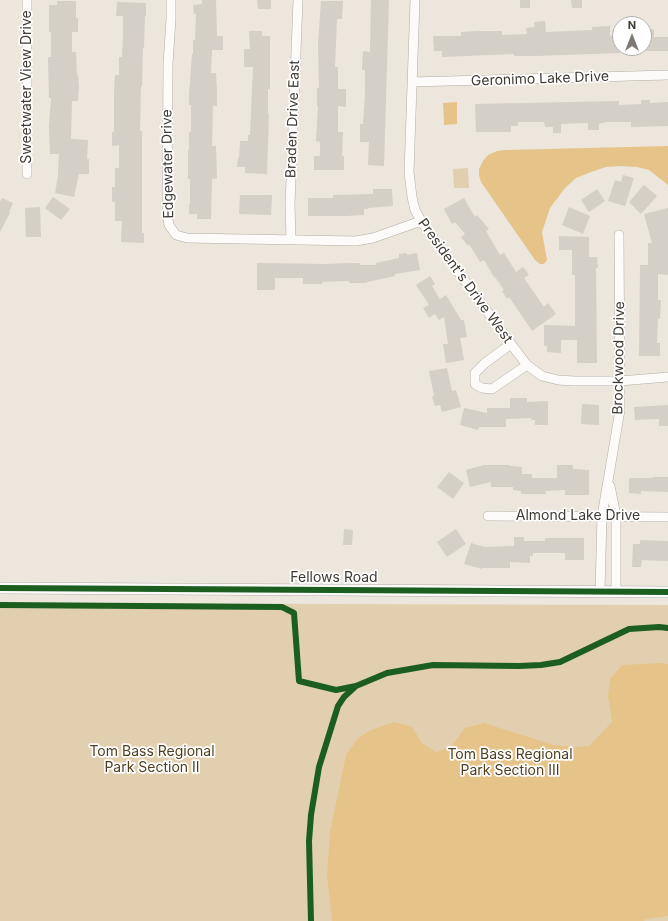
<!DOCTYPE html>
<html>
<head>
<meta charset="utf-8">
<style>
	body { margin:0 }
	#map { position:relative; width:668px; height:921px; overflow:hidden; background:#ece6dc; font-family:Inter,sans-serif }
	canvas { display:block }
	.north { position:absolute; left:612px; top:16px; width:40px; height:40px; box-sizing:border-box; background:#fff; border:1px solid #b2b1ae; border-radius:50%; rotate:0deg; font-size:11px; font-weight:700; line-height:16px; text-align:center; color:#3f3b34 }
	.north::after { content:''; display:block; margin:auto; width:14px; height:18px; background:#7c776f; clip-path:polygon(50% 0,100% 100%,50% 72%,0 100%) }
</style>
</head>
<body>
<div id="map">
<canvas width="668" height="921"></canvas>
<div class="north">N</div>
</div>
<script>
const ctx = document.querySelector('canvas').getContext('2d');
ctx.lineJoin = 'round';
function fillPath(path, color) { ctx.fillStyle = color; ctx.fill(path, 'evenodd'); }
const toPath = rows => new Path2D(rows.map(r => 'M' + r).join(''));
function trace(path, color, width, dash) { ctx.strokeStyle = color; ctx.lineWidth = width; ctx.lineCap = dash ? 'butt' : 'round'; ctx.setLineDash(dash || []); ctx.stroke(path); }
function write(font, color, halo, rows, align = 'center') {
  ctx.font = font + ' Inter,sans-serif'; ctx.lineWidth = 3.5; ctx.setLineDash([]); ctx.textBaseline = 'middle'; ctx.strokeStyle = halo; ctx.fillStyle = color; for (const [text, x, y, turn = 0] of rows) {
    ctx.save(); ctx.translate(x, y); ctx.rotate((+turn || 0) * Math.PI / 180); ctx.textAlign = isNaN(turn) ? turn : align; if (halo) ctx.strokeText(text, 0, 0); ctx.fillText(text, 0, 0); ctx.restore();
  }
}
fillPath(toPath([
	[468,168,469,188,454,188,453,169],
	[0,603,668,605,668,921,0,921]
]), '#e1cfb0');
fillPath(toPath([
	[457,102,457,124,444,125,443,103],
	[668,146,668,185,649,170,637,167,620,166,606,167,591,172,576,178,565,188,550,208,542,232,547,260,544,264,540,264,535,260,481,182,479,175,479,169,483,161,488,155,497,151,505,150],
	[661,663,668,664,668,916,646,919,644,921,332,921,327,875,330,832,346,755,358,738,371,730,394,722,412,727,422,743,436,752,451,747,465,728,484,723,554,745,572,747,589,746,612,722,608,696,610,679,622,665]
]), '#e6c489');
fillPath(toPath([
	[202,0,216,0,217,36,223,36,223,50,212,50,211,73,216,73,217,91,217,106,213,106,212,146,216,146,217,178,212,179,211,219,197,219,197,214,189,214,189,204,190,204,190,179,188,179,188,150,189,150,189,132,191,132,191,105,189,105,189,95,192,54,193,54,193,40,195,40,196,14,194,14,193,5,202,4],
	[257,0,271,0,271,9,258,9],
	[371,0,389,0,384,166,368,165,369,142,360,142,360,124,363,124,365,93,365,70,362,70,363,51,370,52],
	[520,0,530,0,530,8,520,8],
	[571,0,582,0,582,8,572,8],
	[57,1,76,1,76,18,78,18,78,32,72,32,72,52,76,52,77,75,78,75,79,87,78,101,72,101,71,139,88,140,87,159,89,159,89,174,79,174,74,197,55,193,58,176,59,154,50,154,49,126,51,98,49,98,48,57,51,57,51,32,49,32,49,5,57,5],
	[321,1,343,1,342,19,337,19,335,67,338,67,338,89,346,89,346,107,338,106,338,132,343,132,342,156,344,156,344,170,314,170,314,156,320,156,320,142,316,141,318,106,317,106,317,88,319,88,318,45],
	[117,2,146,3,146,16,145,16,144,48,143,48,142,86,141,86,140,131,142,131,142,233,144,233,144,243,121,242,122,221,115,221,115,202,112,202,112,187,115,187,115,168,119,168,119,145,112,146,112,132,114,132,114,94,115,75,119,75,119,57,122,57,123,38,123,16,116,16],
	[545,21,546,32,592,30,592,27,610,26,610,36,620,35,620,53,536,56,514,56,514,54,442,57,442,51,434,51,433,36,461,36,461,32,478,31,502,31,502,35,527,34,526,28,535,27,534,22],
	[654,29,654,37,668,37,668,51,644,51,644,30],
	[249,31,262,31,262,36,270,36,270,89,268,89,268,114,269,114,267,174,245,173,245,167,237,167,238,158,239,158,240,141,248,141,248,135,250,135,253,67,244,67,244,49,250,49],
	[641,100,650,100,650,103,668,102,668,126,631,127,631,122,606,122,599,124,599,130,588,130,588,123,561,124,561,133,553,133,553,127,545,127,544,122,518,122,518,126,511,126,511,132,476,132,475,104,619,101,619,105,641,104],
	[623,175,634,178,625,206,608,201,615,180,621,182],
	[644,185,657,196,641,214,629,202],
	[373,189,392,189,393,206,368,208,368,209,364,209,364,215,346,216,308,216,308,198,333,198,333,195,373,194],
	[597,189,605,201,589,212,581,200],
	[240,195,272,195,271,215,239,214],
	[53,197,70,209,61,220,45,208],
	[2,198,13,203,9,212,10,213,0,232,0,202],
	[464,198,475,217,477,215,489,229,486,231,500,255,504,253,516,272,523,267,529,275,524,278,544,307,548,303,556,314,532,331,509,297,507,299,502,291,504,290,495,277,494,277,484,260,480,262,469,244,468,246,461,237,465,234,455,222,452,224,444,209],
	[40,207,41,237,26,237,25,208],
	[569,207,590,216,583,234,562,225],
	[668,208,668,275,658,274,658,300,661,300,660,319,658,319,657,343,660,343,660,356,639,356,640,265,648,265,648,243,652,243,644,214],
	[559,236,589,237,589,257,597,257,598,268,596,268,597,363,577,363,577,340,561,340,561,353,547,352,547,346,544,346,544,325,575,326,575,275,572,275,572,250,559,250],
	[407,253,407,255,417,253,420,270,395,274,395,276,367,282,367,283,349,283,349,281,322,282,322,284,303,284,303,278,275,278,275,290,257,290,257,263,326,264,349,263,360,263,360,265,376,265,376,263,399,258,399,254],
	[430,276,435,284,432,286,440,299,446,295,461,320,464,320,467,337,460,338,464,360,446,363,443,344,448,344,444,317,439,320,435,314,429,318,423,308,429,305,416,285],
	[447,368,452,391,456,390,461,407,442,412,440,405,435,406,432,397,434,396,429,371],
	[510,398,527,398,527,402,548,401,548,425,535,425,535,420,531,420,531,418,506,419,506,427,479,427,478,430,460,425,464,408,487,413,487,408,510,408],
	[582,404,599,405,599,425,581,424],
	[668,405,668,426,659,426,659,419,635,420,634,407],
	[484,465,510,465,510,466,522,467,522,474,532,474,532,478,557,478,557,465,573,465,573,469,589,470,589,495,565,495,565,490,546,491,546,494,521,494,521,491,513,490,513,487,491,487,491,482,470,487,466,470],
	[449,472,464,483,453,499,437,487],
	[653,477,668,477,668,492,641,491,641,494,629,493,629,478,653,478],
	[344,529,353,530,352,545,343,545],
	[456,529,466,544,447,557,437,542],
	[514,537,524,537,524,541,545,541,545,538,584,538,584,560,565,560,565,553,533,553,533,556,530,556,530,563,510,562,510,568,482,568,482,569,464,564,471,543,485,547,514,546],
	[640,540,668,541,668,561,642,560,641,567,632,567,633,544,640,544]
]), '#d4cfc7');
const minor = toPath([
	[171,0,171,19,168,64,167,214,169,225,176,235,187,238,356,241,373,238,421,221],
	[415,0,409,172,412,197,415,210,421,221,511,344,527,365,542,376,558,380,574,381,620,381,668,377],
	[412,82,668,75],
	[27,174,27,0],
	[291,239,290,205,298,0],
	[511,344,485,363,475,373,475,384,482,388,492,389,527,365],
	[610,486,616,516,616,592],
	[488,516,668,517],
	[600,592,602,516,620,410,619,235]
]);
const tertiary = toPath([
	[0,588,668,592]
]);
trace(minor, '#b1aca4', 10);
trace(tertiary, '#b1aca4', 12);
trace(minor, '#fcfbfa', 9);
trace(tertiary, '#fcfbfa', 11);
trace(toPath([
	[0,588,668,592],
	[0,605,282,607,294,613,299,681,336,690,356,686,387,673,433,665,519,666,541,665,560,662,629,629,659,627,668,628],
	[311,921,309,841,311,815,319,767,338,706,344,697,356,686]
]), '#1b5e20', 6);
write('14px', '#3f3b34', '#fff', [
	["Geronimo Lake Drive",540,79,-2],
	["Sweetwater View Drive",27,87,-90],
	["Braden Drive East",293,119,-88],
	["Edgewater Drive",168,164,-91],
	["President's Drive West",465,281,54],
	["Brockwood Drive",619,358,-89],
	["Almond Lake Drive",578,516],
	["Fellows Road",334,578]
]);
write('14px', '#523f1d', '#fff', [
	["Tom Bass Regional",152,752],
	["Park Section II",152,768],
	["Tom Bass Regional",510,755],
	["Park Section III",510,771]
]);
</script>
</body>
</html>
